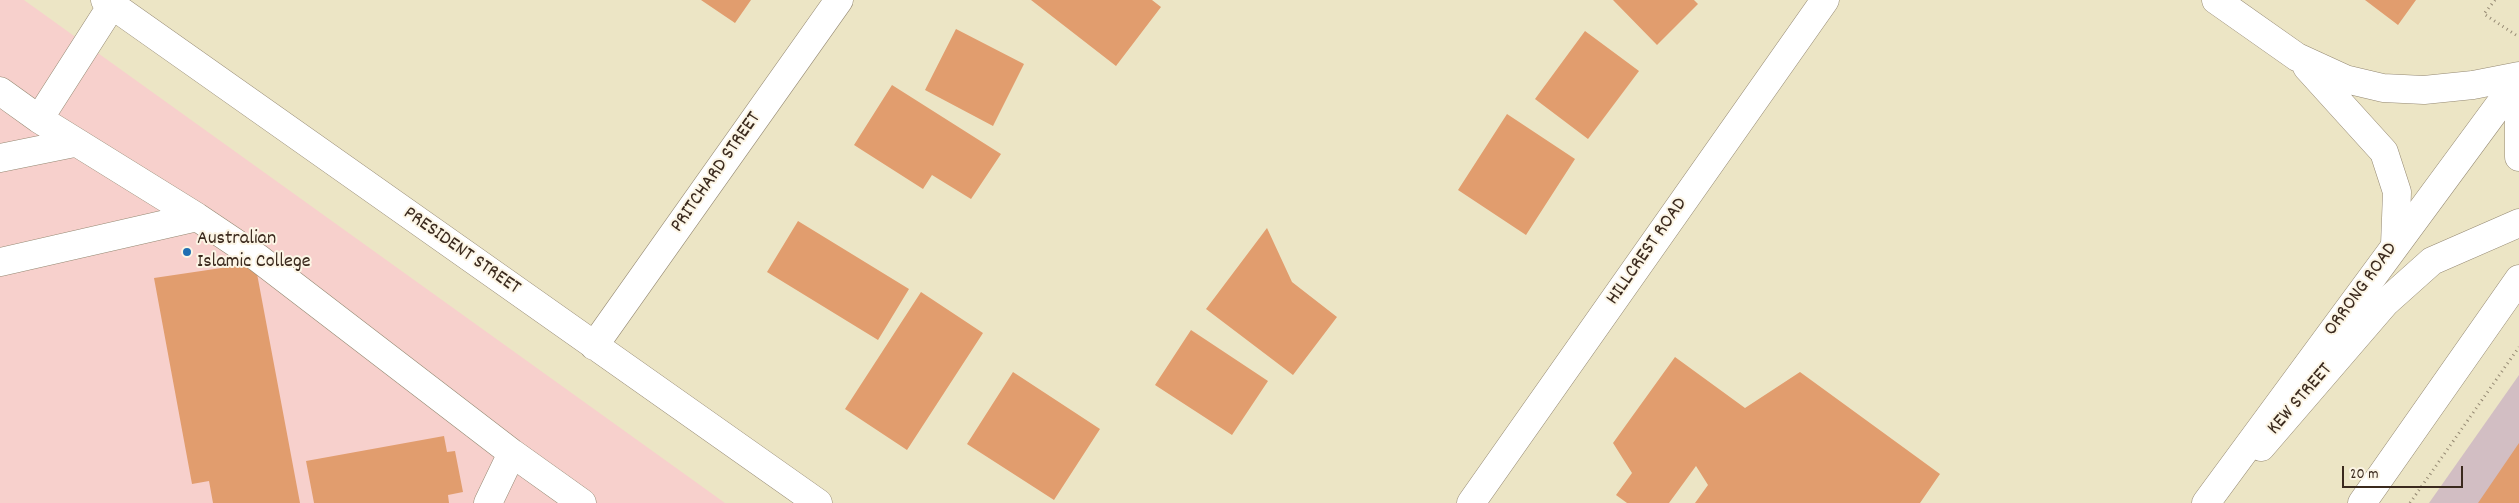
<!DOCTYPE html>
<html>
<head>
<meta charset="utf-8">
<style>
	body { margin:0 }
	#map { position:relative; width:2519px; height:503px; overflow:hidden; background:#ece5c5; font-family:Dekko,sans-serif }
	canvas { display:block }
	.scale { position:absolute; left:2342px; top:466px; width:121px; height:22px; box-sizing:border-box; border:2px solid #3b2a1e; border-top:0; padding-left:6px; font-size:15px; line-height:18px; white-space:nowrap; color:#3b2a1e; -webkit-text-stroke:4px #fcf5e5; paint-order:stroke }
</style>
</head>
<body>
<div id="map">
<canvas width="2519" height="503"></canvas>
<div class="scale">20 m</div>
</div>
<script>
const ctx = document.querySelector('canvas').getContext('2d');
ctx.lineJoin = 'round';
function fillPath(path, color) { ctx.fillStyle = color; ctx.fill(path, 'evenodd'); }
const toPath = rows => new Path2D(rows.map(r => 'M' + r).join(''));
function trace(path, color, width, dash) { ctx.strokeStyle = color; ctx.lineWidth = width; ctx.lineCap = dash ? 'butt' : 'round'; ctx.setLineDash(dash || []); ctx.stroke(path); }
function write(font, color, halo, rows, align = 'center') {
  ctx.font = font + ' Dekko,sans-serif'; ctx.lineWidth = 4; ctx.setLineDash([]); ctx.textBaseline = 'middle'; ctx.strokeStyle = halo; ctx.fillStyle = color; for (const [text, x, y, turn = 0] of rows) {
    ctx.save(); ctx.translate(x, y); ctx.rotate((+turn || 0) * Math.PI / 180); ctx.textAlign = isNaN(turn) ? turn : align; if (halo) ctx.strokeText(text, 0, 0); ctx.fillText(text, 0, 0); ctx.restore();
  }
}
fillPath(toPath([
	[0,0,24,0,725,503,0,503]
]), '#f7d0cc');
fillPath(toPath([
	[2519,375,2519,503,2429,503]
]), '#d2bec3');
fillPath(toPath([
	[701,0,751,0,735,23],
	[1031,0,1152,0,1161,7,1116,66],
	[1613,0,1694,0,1698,4,1657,45],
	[2365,0,2416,0,2398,25],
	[956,29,1024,64,993,126,925,90],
	[1585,31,1639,71,1588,139,1535,99],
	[892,85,1001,154,971,199,932,175,923,189,854,145],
	[1507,114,1575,159,1526,235,1458,190],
	[798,221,909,289,878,340,767,272],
	[1267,228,1292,282,1337,317,1293,375,1206,309],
	[255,263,300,503,213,503,209,481,192,484,154,278],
	[921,292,983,333,907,450,845,409],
	[1191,330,1268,381,1232,435,1155,385],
	[1675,357,1745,408,1800,372,1940,474,1920,503,1695,503,1708,485,1696,466,1669,503,1627,503,1616,495,1632,473,1613,443],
	[1013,372,1100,429,1054,500,967,444],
	[444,436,447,452,455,451,463,492,448,495,449,503,314,503,306,461],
	[2519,443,2519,503,2478,503]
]), '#e19d6e');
const minor = toPath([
	[105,0,818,503],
	[2216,0,2297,57,2345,79,2383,88,2424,90,2473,85,2519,76],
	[2307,67,2384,152,2397,192,2395,245],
	[0,91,39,119,112,5],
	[2519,111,2519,157],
	[39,119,197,217,258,258,512,453,582,503],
	[0,158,74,143],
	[0,262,197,217],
	[594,346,839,0],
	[2261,447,2385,303,2432,261,2519,223],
	[488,503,512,453],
	[1471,503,1825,0]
]);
const highway = toPath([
	[2206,503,2519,78],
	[2362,503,2519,279]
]);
trace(minor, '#948872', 29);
trace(highway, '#948872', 29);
trace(toPath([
	[2495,0,2484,14,2519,37],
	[2410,503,2519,347]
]), '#948872', 3, [1, 4]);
trace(minor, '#fff', 28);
trace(highway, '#fff', 28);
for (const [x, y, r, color] of [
	[187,252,5,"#1f6fb2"]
]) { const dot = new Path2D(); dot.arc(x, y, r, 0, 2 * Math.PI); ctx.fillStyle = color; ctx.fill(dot); trace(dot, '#fcf5e5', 2); }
write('20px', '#3b2a1e', '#fcf5e5', [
	["PRITCHARD STREET",717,173,-55],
	["PRESIDENT STREET",461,252,35],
	["HILLCREST ROAD",1648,252,-55],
	["ORRONG ROAD",2362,290,-54],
	["KEW STREET",2301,400,-49]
]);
write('20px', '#3b2a1e', '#fcf5e5', [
	["Australian",197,240],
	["Islamic College",197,263]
], 'left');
</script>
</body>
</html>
